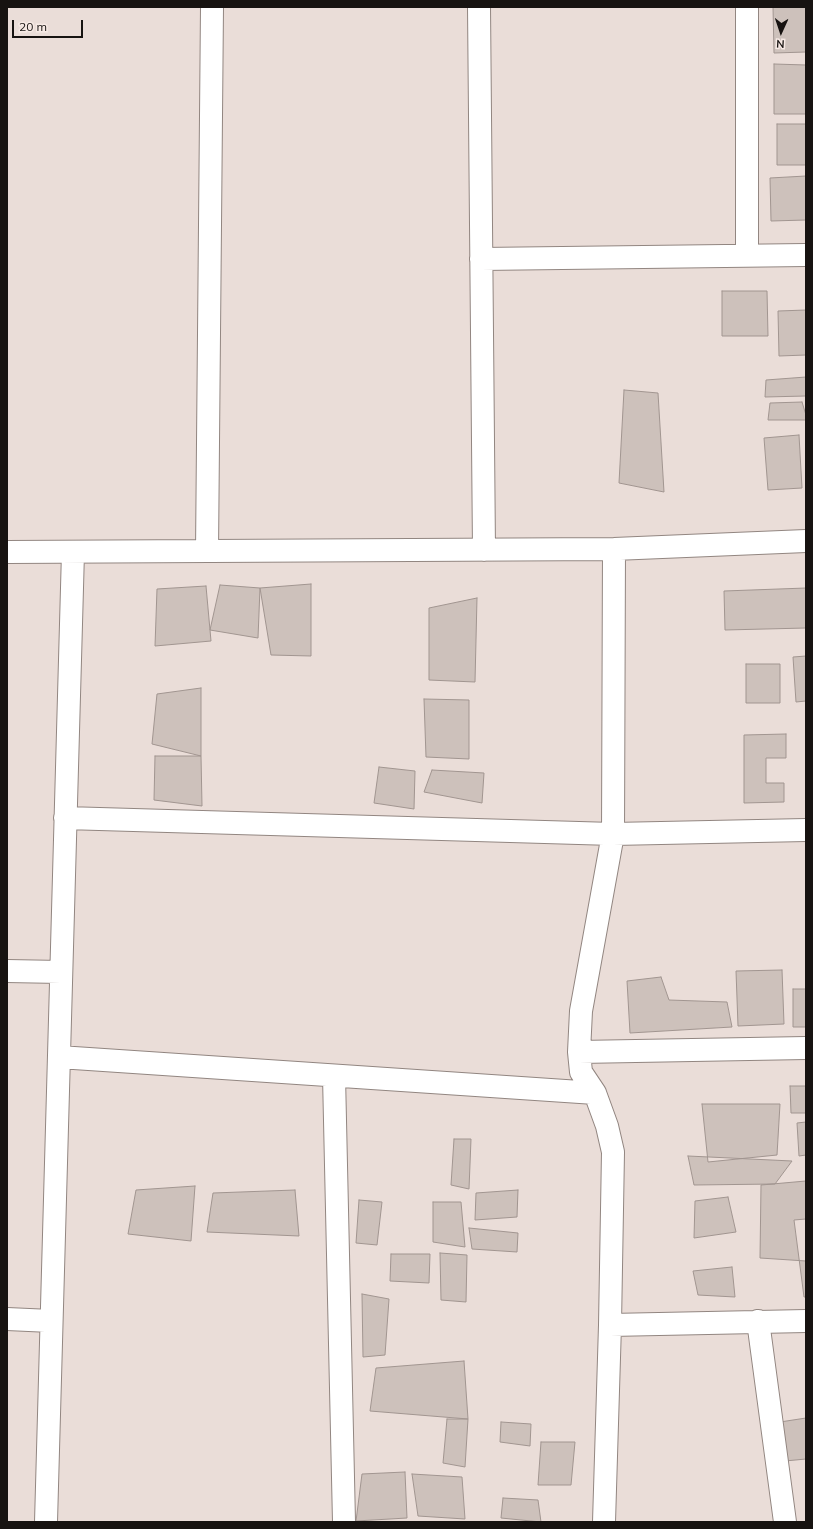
<!DOCTYPE html>
<html>
<head>
<meta charset="utf-8">
<style>
	body { margin:0 }
	#map { position:relative; width:813px; height:1529px; overflow:hidden; background:#eaddd8; font-family:Mulish,sans-serif }
	canvas { display:block }
	.frame { position:absolute; inset:0; border:8px solid #171311; pointer-events:none }
	.north { position:absolute; left:761px; top:12px; width:40px; height:40px; -webkit-text-stroke:3px #f7eae5; paint-order:stroke; rotate:183deg; font-size:11px; font-weight:700; line-height:16px; text-align:center; color:#171311 }
	.north::after { content:''; display:block; margin:auto; width:14px; height:18px; background:#171311; clip-path:polygon(50% 0,100% 100%,50% 72%,0 100%) }
	.scale { position:absolute; left:12px; top:20px; width:71px; height:18px; box-sizing:border-box; border:2px solid #171311; border-top:0; padding-left:5px; font-size:12px; line-height:14px; white-space:nowrap; color:#171311; -webkit-text-stroke:3px #f7eae5; paint-order:stroke }
</style>
</head>
<body>
<div id="map">
<canvas width="813" height="1529"></canvas>
<div class="frame"></div>
<div class="north">N</div>
<div class="scale">20 m</div>
</div>
<script>
const ctx = document.querySelector('canvas').getContext('2d');
ctx.lineJoin = 'round';
function fillPath(path, color) { ctx.fillStyle = color; ctx.fill(path, 'evenodd'); }
const toPath = rows => new Path2D(rows.map(r => 'M' + r).join(''));
function trace(path, color, width, dash) { ctx.strokeStyle = color; ctx.lineWidth = width; ctx.lineCap = dash ? 'butt' : 'round'; ctx.setLineDash(dash || []); ctx.stroke(path); }
const building = toPath([
	[773,7,806,7,806,52,774,53,773,7],
	[774,64,806,65,806,114,774,114,774,64],
	[777,124,806,124,806,165,777,165,777,124],
	[806,176,806,220,771,221,770,178,806,176],
	[722,291,767,291,768,336,722,336,722,291],
	[806,310,806,355,779,356,778,311,806,310],
	[806,377,806,396,765,397,766,380,806,377],
	[624,390,658,393,664,492,619,483,624,390],
	[802,402,806,415,806,420,768,420,770,403,802,402],
	[799,435,802,488,768,490,764,438,799,435],
	[311,584,311,656,271,655,260,588,311,584],
	[220,585,260,588,258,638,210,630,220,585],
	[206,586,211,641,155,646,157,589,206,586],
	[806,588,806,628,725,630,724,591,806,588],
	[477,598,475,682,429,680,429,608,477,598],
	[806,656,806,701,796,702,793,657,806,656],
	[746,664,780,664,780,703,746,703,746,664],
	[201,688,201,756,152,744,157,694,201,688],
	[424,699,469,700,469,759,426,757,424,699],
	[786,734,786,758,766,758,766,783,784,783,784,802,744,803,744,735,786,734],
	[155,756,201,756,202,806,154,800,155,756],
	[379,767,415,771,414,809,374,803,379,767],
	[432,770,484,773,482,803,424,792,432,770],
	[782,970,784,1024,738,1026,736,971,782,970],
	[661,977,669,1000,727,1002,732,1027,630,1033,627,981,661,977],
	[793,989,806,989,806,1027,793,1027,793,989],
	[790,1086,806,1086,806,1113,791,1113,790,1086],
	[702,1104,780,1104,777,1155,708,1162,702,1104],
	[806,1122,806,1155,799,1156,797,1123,806,1122],
	[454,1139,471,1139,469,1189,451,1185,454,1139],
	[688,1156,792,1161,775,1184,694,1185,688,1156],
	[806,1181,806,1261,760,1258,761,1185,806,1181],
	[195,1186,191,1241,128,1234,136,1190,195,1186],
	[295,1190,299,1236,207,1232,213,1193,295,1190],
	[518,1190,517,1217,475,1220,476,1193,518,1190],
	[728,1197,736,1232,694,1238,695,1201,728,1197],
	[359,1200,382,1202,377,1245,356,1243,359,1200],
	[433,1202,461,1202,465,1247,433,1242,433,1202],
	[806,1219,806,1297,804,1297,794,1220,806,1219],
	[469,1228,518,1233,517,1252,472,1249,469,1228],
	[440,1253,467,1255,466,1302,441,1300,440,1253],
	[391,1254,430,1254,429,1283,390,1281,391,1254],
	[732,1267,735,1297,698,1295,693,1271,732,1267],
	[362,1294,389,1299,385,1355,363,1357,362,1294],
	[464,1361,468,1419,370,1411,376,1368,464,1361],
	[806,1418,806,1459,785,1461,780,1422,806,1418],
	[447,1419,468,1419,465,1467,443,1463,447,1419],
	[501,1422,531,1424,530,1446,500,1442,501,1422],
	[541,1442,575,1442,571,1485,538,1485,541,1442],
	[405,1472,407,1518,356,1521,362,1474,405,1472],
	[412,1474,462,1477,465,1519,418,1516,412,1474],
	[503,1498,538,1500,541,1522,501,1518,503,1498]
]);
fillPath(building, '#cdc1bb');
trace(building, '#a19590', 1);
const minor = toPath([
	[479,7,484,550],
	[747,255,747,7],
	[481,259,806,255],
	[207,551,212,7],
	[7,552,614,549,806,541],
	[65,818,613,834,806,830],
	[7,971,61,972],
	[579,1052,806,1048],
	[59,1057,595,1093],
	[334,1076,344,1522],
	[7,1319,51,1321],
	[758,1321,785,1522],
	[610,1325,806,1321],
	[46,1522,73,552],
	[604,1522,610,1325,613,1152,607,1126,595,1093,581,1072,579,1052,581,1011,613,834,614,549]
]);
trace(minor, '#928681', 24);
trace(minor, '#fff', 22);
</script>
</body>
</html>
